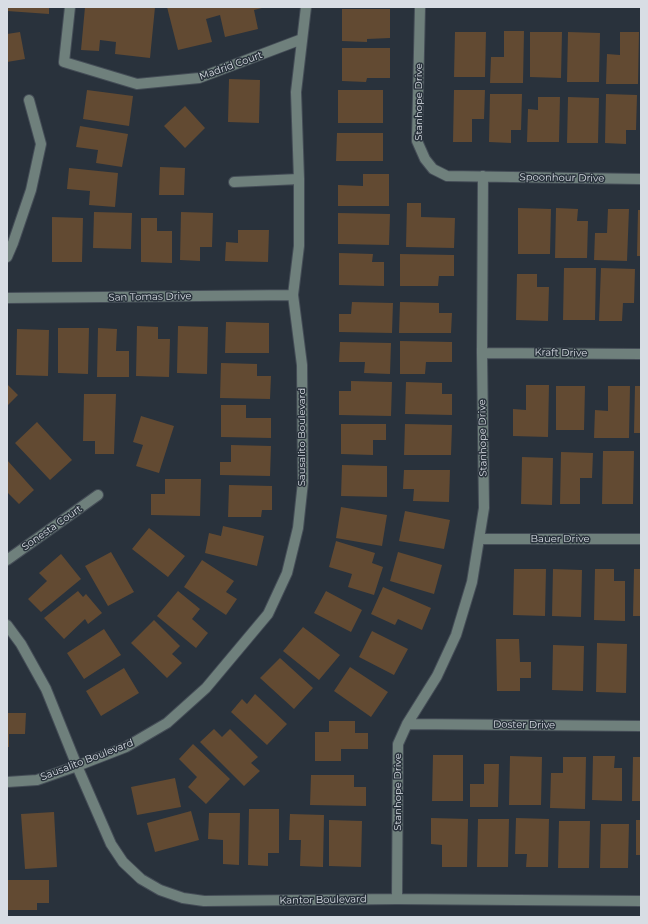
<!DOCTYPE html>
<html>
<head>
<meta charset="utf-8">
<style>
	body { margin:0 }
	#map { position:relative; width:648px; height:924px; overflow:hidden; background:#29323c; font-family:Montserrat,sans-serif }
	canvas { display:block }
	.frame { position:absolute; inset:0; border:8px solid #d8dde4; pointer-events:none }
</style>
</head>
<body>
<div id="map">
<canvas width="648" height="924"></canvas>
<div class="frame"></div>
</div>
<script>
const ctx = document.querySelector('canvas').getContext('2d');
ctx.lineJoin = 'round';
function fillPath(path, color) { ctx.fillStyle = color; ctx.fill(path, 'evenodd'); }
const toPath = rows => new Path2D(rows.map(r => 'M' + r).join(''));
function trace(path, color, width, dash) { ctx.strokeStyle = color; ctx.lineWidth = width; ctx.lineCap = dash ? 'butt' : 'round'; ctx.setLineDash(dash || []); ctx.stroke(path); }
function write(font, color, halo, rows, align = 'center') {
  ctx.font = font + ' Montserrat,sans-serif'; ctx.lineWidth = 3; ctx.setLineDash([]); ctx.textBaseline = 'middle'; ctx.strokeStyle = halo; ctx.fillStyle = color; for (const [text, x, y, turn = 0] of rows) {
    ctx.save(); ctx.translate(x, y); ctx.rotate((+turn || 0) * Math.PI / 180); ctx.textAlign = isNaN(turn) ? turn : align; if (halo) ctx.strokeText(text, 0, 0); ctx.fillText(text, 0, 0); ctx.restore();
  }
}
fillPath(toPath([
	[7,7,49,7,49,14,7,11],
	[85,7,155,7,150,58,115,54,116,42,100,40,99,51,81,50],
	[167,7,262,7,262,8,254,10,258,29,225,37,220,15,206,19,212,42,178,50],
	[342,9,390,9,390,38,367,39,367,42,342,41],
	[504,31,524,31,523,83,490,83,491,57,504,57],
	[20,32,25,59,7,62,7,34],
	[455,32,486,32,485,77,454,77],
	[530,32,562,32,561,78,530,77],
	[568,32,600,33,599,82,567,82],
	[620,32,639,32,638,84,606,84,607,54,620,55],
	[342,48,390,48,390,78,367,78,366,82,342,81],
	[229,79,260,80,259,123,228,122],
	[87,90,133,96,129,126,83,119],
	[338,90,383,90,383,123,338,123],
	[454,90,485,90,484,119,472,119,472,142,453,142],
	[490,94,522,94,521,130,511,130,511,143,489,142],
	[606,94,637,95,636,130,626,130,626,144,605,143],
	[538,97,560,97,559,142,527,142,528,109,538,110],
	[568,97,599,98,598,143,567,143],
	[185,106,205,128,185,148,164,126],
	[80,126,128,134,122,167,96,163,98,150,76,147],
	[337,133,383,133,383,161,336,161],
	[160,167,185,168,184,195,159,195],
	[69,168,118,173,115,207,89,205,90,191,67,189],
	[363,174,389,174,389,206,338,206,338,185,363,186],
	[407,203,421,203,421,217,455,218,454,248,406,247],
	[518,208,551,209,550,254,518,254],
	[556,208,578,209,577,221,588,221,587,258,555,258],
	[608,209,629,209,627,261,594,260,595,233,607,233],
	[638,210,641,210,641,256,637,256],
	[94,212,132,213,131,249,93,248],
	[181,212,213,213,212,247,200,247,200,261,180,260],
	[338,213,390,214,389,245,338,244],
	[52,217,83,218,82,262,52,262],
	[141,218,157,218,157,231,172,231,172,263,141,262],
	[238,230,269,230,268,262,225,261,226,242,238,243],
	[339,253,373,254,372,262,384,262,384,286,339,285],
	[400,254,454,255,454,276,439,276,438,286,400,286],
	[564,268,596,268,595,320,563,320],
	[601,268,635,269,634,303,623,303,622,321,599,321],
	[517,274,537,274,537,287,549,287,548,321,516,320],
	[352,302,393,303,392,333,339,332,339,314,351,314],
	[400,302,439,303,439,313,452,313,451,333,399,333],
	[226,322,269,323,269,353,225,353],
	[137,326,158,327,158,339,170,339,169,377,136,376],
	[178,326,208,327,207,374,177,373],
	[58,328,89,328,88,374,58,373],
	[98,328,117,329,116,351,129,351,129,377,97,377],
	[17,329,49,330,48,376,16,375],
	[400,341,452,342,452,362,426,362,425,374,400,374],
	[340,342,391,343,390,374,364,373,365,362,339,362],
	[221,363,257,364,257,376,271,376,270,399,220,398],
	[351,381,392,382,391,416,339,415,339,391,351,391],
	[406,382,442,383,442,394,452,394,452,415,405,414],
	[7,384,18,395,7,406],
	[526,385,549,385,548,437,513,436,513,409,526,410],
	[556,386,585,386,584,430,556,430],
	[608,386,630,386,629,438,594,438,595,410,608,411],
	[635,386,641,386,641,433,634,433],
	[84,394,116,394,114,454,95,454,95,441,83,441],
	[221,405,246,405,246,418,271,418,271,438,221,437],
	[141,416,174,426,159,473,136,466,143,445,133,442],
	[37,422,72,460,50,480,15,443],
	[341,424,386,424,386,440,373,440,373,455,341,454],
	[405,424,452,425,451,455,404,455],
	[231,445,271,446,270,476,220,475,220,462,231,462],
	[603,451,634,451,633,504,602,504],
	[561,452,593,453,592,478,580,478,580,504,560,504],
	[522,457,553,458,552,505,521,504],
	[7,460,34,490,19,504,7,492],
	[342,465,387,466,387,497,341,496],
	[404,470,450,470,449,502,413,501,414,489,403,489],
	[165,479,201,479,200,516,151,515,151,494,165,494],
	[229,485,272,486,272,510,262,510,261,517,228,517],
	[341,507,387,515,382,546,336,538],
	[405,511,450,520,444,549,399,541],
	[223,526,264,536,257,566,205,553,209,533,221,536],
	[149,528,185,556,168,577,132,549],
	[336,541,375,553,372,563,383,567,374,595,348,587,352,574,329,567],
	[111,552,134,592,108,606,85,566],
	[398,552,442,565,434,594,390,581],
	[61,554,81,579,41,612,28,599,47,581,39,573],
	[202,560,234,581,226,592,237,599,226,615,184,587],
	[514,569,546,569,545,616,513,615],
	[553,569,582,570,581,617,552,616],
	[595,569,614,569,614,581,625,581,625,621,594,620],
	[634,569,641,569,641,616,633,616],
	[383,587,431,608,422,630,398,619,395,625,371,614],
	[78,591,83,597,86,594,102,613,88,624,85,619,64,639,44,618],
	[178,591,200,609,192,619,208,633,196,648,157,616],
	[326,591,362,610,351,632,314,613],
	[154,620,180,646,172,654,182,663,167,678,131,643],
	[303,627,340,655,319,680,283,651],
	[104,629,121,655,84,679,67,653],
	[372,631,408,649,394,675,359,657],
	[496,639,519,639,520,662,531,662,531,678,520,678,520,691,497,691],
	[597,643,627,644,626,693,596,692],
	[553,645,584,646,583,691,552,690],
	[280,658,313,688,294,709,260,678],
	[350,667,388,692,371,717,334,691],
	[124,668,139,693,101,716,86,691],
	[255,694,287,724,267,745,231,712,242,699,247,704],
	[7,713,26,713,25,734,9,734,9,747,7,747],
	[329,721,355,721,355,733,368,733,368,749,341,749,341,761,315,761,315,732,329,732],
	[214,729,222,737,230,729,258,757,251,763,260,771,244,786,200,742],
	[193,744,230,779,206,804,188,787,197,777,179,759],
	[433,755,463,755,463,801,432,801],
	[510,756,542,757,541,805,509,805],
	[593,756,615,756,614,768,622,768,622,801,592,800],
	[563,757,586,757,585,809,550,808,551,773,563,773],
	[633,757,641,757,641,801,632,801],
	[484,764,499,764,498,807,470,807,470,784,484,784],
	[311,775,354,775,354,787,366,787,366,806,310,805],
	[175,778,181,807,137,815,131,787],
	[249,809,279,809,279,853,268,853,268,866,248,865],
	[191,811,199,840,155,852,147,823],
	[54,812,57,867,25,869,21,814],
	[209,813,240,813,239,865,223,864,223,840,208,839],
	[290,814,324,815,323,867,300,866,301,840,289,840],
	[431,818,468,819,467,867,442,867,442,845,431,844],
	[516,818,549,819,548,867,526,867,527,854,515,854],
	[478,819,509,819,508,867,477,867],
	[329,820,362,821,361,867,329,866],
	[636,820,641,820,641,855,636,855],
	[559,821,590,821,589,868,558,868],
	[601,824,629,824,628,868,600,868],
	[7,880,49,880,49,903,37,903,37,910,7,910]
]), '#624a32');
const minor = toPath([
	[70,7,64,62,137,84,199,78,302,39],
	[420,7,417,141,425,159,433,169,447,176,641,179],
	[234,182,299,179],
	[7,257,13,243,31,190,41,144,29,100],
	[7,298,293,295],
	[482,353,641,354],
	[479,539,641,539],
	[7,560,98,495],
	[7,625,21,644,46,689,77,766,111,844,123,862,141,879,160,890,183,898,204,901,397,899,641,901],
	[407,724,641,726],
	[7,782,37,780,77,766,126,747,167,723,206,688,268,614,287,573,298,528,303,482,302,365,293,295,299,246,299,179,296,92,306,7],
	[397,899,398,744,407,724,437,676,456,635,472,582,484,508,482,353,483,176]
]);
trace(minor, '#454d57', 12);
trace(minor, '#6f807c', 10);
write('10px', '#d8dde4', '#29323c', [
	["Madrid Court",231,66,-20],
	["Stanhope Drive",419,102,-90],
	["Spoonhour Drive",562,178,1],
	["San Tomas Drive",150,297,-1],
	["Kraft Drive",561,353,1],
	["Sausalito Boulevard",302,437,-90],
	["Stanhope Drive",483,438,-91],
	["Sonesta Court",52,528,-35],
	["Bauer Drive",560,539],
	["Doster Drive",524,725,1],
	["Sausalito Boulevard",87,760,-21],
	["Stanhope Drive",398,792,-90],
	["Kantor Boulevard",323,900,-1]
]);
</script>
</body>
</html>
